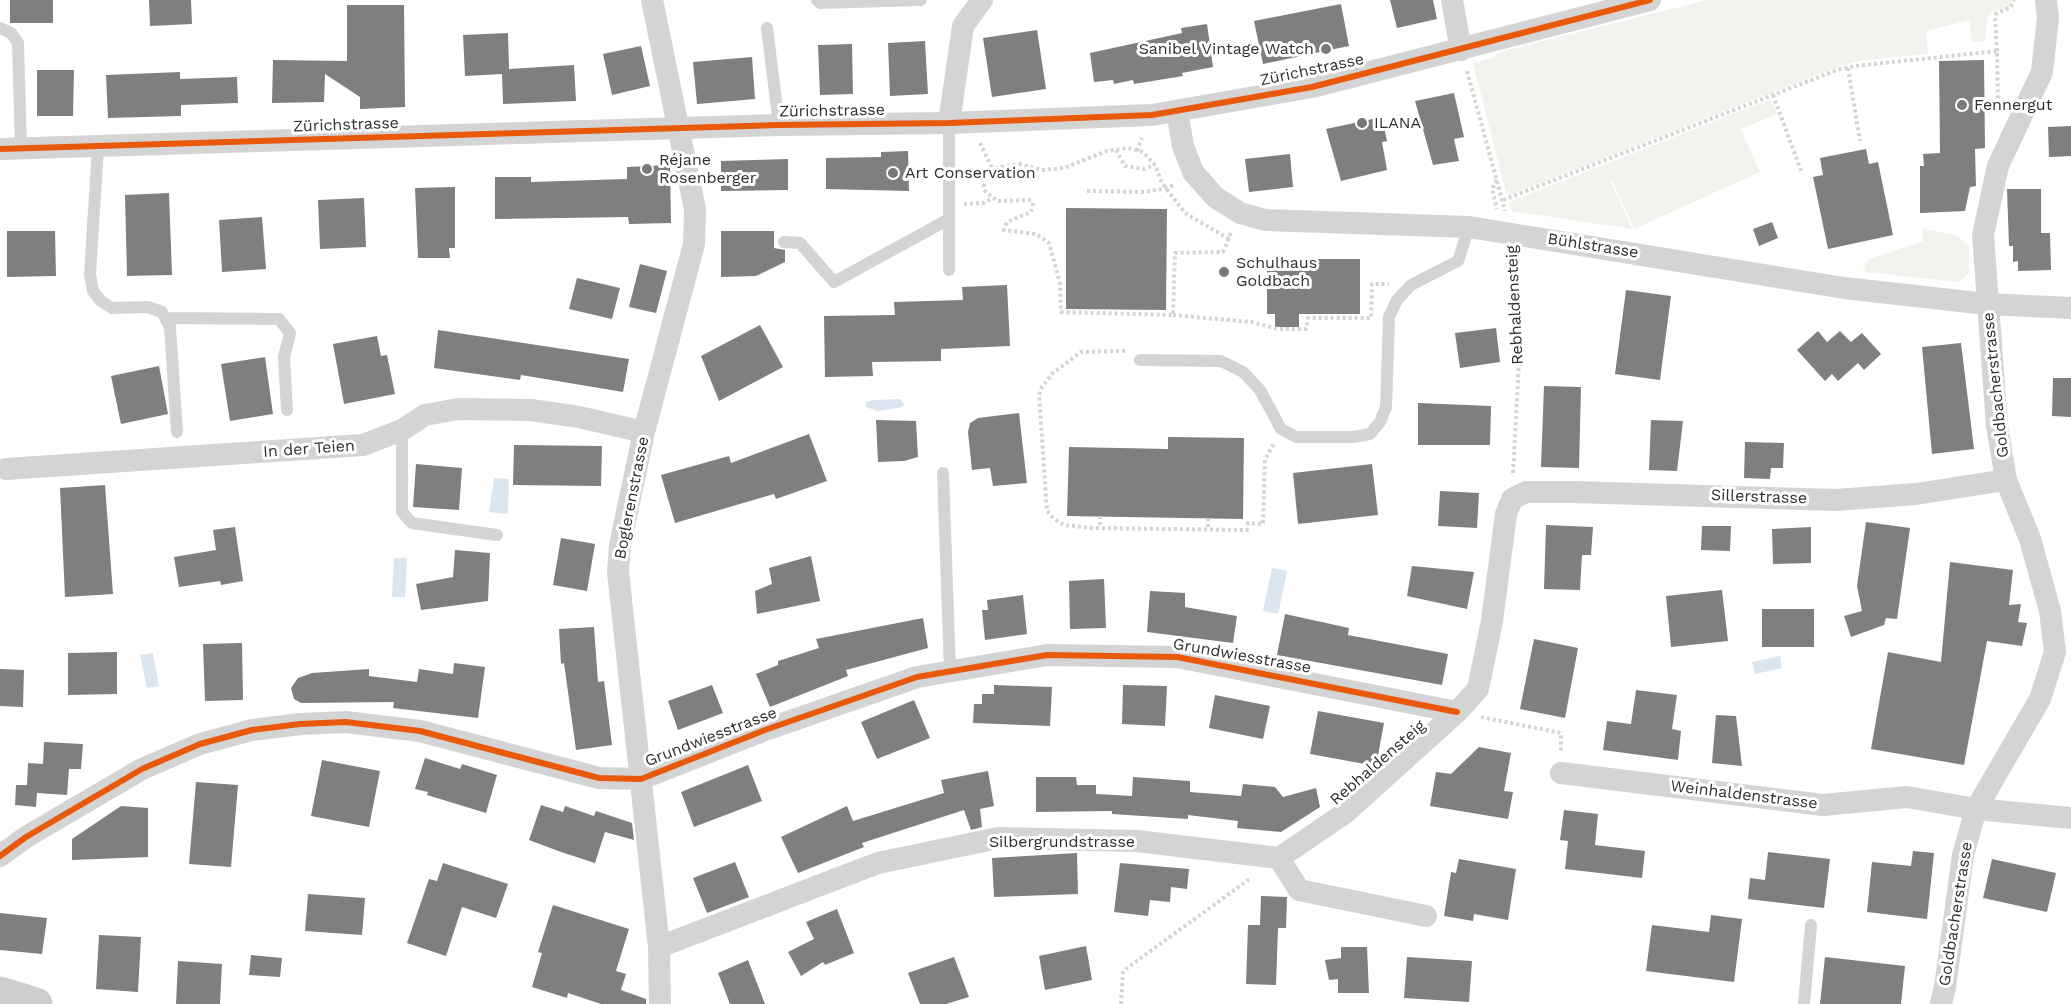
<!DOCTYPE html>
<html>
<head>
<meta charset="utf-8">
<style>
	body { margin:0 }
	canvas { display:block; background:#fff }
</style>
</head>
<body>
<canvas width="2071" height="1004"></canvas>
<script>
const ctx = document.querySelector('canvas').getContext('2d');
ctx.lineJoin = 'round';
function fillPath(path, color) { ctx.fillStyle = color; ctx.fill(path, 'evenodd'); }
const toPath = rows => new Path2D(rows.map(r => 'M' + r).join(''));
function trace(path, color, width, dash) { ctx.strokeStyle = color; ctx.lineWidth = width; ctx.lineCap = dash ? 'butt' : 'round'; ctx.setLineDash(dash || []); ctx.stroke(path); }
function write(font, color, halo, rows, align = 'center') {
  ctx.font = font + ' "Work Sans",sans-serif'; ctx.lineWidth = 6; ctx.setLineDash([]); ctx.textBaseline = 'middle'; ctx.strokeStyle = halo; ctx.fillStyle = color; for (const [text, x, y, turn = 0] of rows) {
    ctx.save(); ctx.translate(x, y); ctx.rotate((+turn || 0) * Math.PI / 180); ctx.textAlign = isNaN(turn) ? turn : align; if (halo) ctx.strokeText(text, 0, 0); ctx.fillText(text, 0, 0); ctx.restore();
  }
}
fillPath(toPath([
	[1707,0,2011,0,2012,3,2008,8,1992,12,1987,17,1985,41,1972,43,1969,20,1926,31,1928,54,1857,61,1830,70,1507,196,1473,63,1496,57,1495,53],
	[1771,99,1777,114,1741,129,1760,172,1634,229,1613,182,1626,176,1611,182,1632,229,1511,211,1509,202],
	[1922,228,1958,236,1969,246,1969,272,1965,277,1957,282,1865,272,1864,264,1870,259,1923,241]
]), '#f0f4ed');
fillPath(toPath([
	[900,399,905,405,899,408,877,411,866,407,866,402,874,400],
	[494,478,509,479,508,514,489,512],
	[394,558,407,558,405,597,392,597],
	[1272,568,1287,571,1278,614,1263,611],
	[153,653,159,686,147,688,140,655],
	[1780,656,1782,668,1755,674,1752,662]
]), '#dbe6f0');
fillPath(toPath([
	[10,0,53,0,53,23,10,23],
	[149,0,191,0,192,24,150,26],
	[1390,0,1433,0,1437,19,1397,28],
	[1341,4,1349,46,1263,64,1254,21],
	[347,5,404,5,405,107,360,109,360,97,325,74,324,102,272,103,273,60,347,61],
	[1207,24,1213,67,1182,73,1183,76,1134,84,1133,80,1114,84,1113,80,1094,82,1090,53,1182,33,1181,28],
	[1037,30,1046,89,992,97,983,38],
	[508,33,509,69,574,65,576,101,503,104,502,74,465,76,463,35],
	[925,41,928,94,890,96,888,43],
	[852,44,853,94,820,95,818,45],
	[641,46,650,86,612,95,603,54],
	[752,57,755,99,697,104,693,62],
	[1984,60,1985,148,1975,149,1976,186,1970,187,1965,211,1920,213,1920,166,1924,166,1923,154,1940,153,1939,61],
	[37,70,74,70,73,116,37,116],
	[180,72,180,79,237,77,238,103,181,105,181,116,108,118,106,75],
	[1454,93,1464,137,1454,139,1459,161,1433,165,1415,101],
	[1382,117,1387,141,1382,142,1387,170,1341,181,1326,129],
	[2071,126,2071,156,2049,157,2048,127],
	[1866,149,1869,164,1878,162,1893,235,1828,249,1813,177,1823,175,1820,158],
	[908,151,909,191,826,189,826,158,881,157,881,152],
	[1290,154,1293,187,1249,192,1245,159],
	[788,159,788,190,721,191,721,161],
	[670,165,671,223,629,224,628,217,495,219,495,177,531,177,531,182,627,179,627,167],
	[455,187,455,248,449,248,450,258,418,258,415,188],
	[2007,189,2041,189,2041,233,2050,233,2051,270,2018,271,2018,261,2013,262,2013,246,2009,246],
	[169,193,172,275,127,276,125,195],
	[364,198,366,247,320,249,318,200],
	[1066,208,1167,209,1166,310,1066,309],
	[262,217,266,269,222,272,219,220],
	[1772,222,1778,238,1759,246,1753,229],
	[7,231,55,231,56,276,7,277],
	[721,231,774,231,774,248,785,250,785,262,756,276,721,277],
	[1267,259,1360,259,1360,314,1299,314,1299,327,1275,327,1275,314,1267,314],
	[640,264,667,271,656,313,629,307],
	[577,278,620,288,612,319,569,309],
	[1007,285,1010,346,941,349,941,361,872,362,873,376,825,377,824,316,895,315,894,302,963,300,962,287],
	[1626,290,1671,296,1660,380,1615,374],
	[760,325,783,367,719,401,701,356],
	[1496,328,1500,362,1460,368,1455,333],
	[438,330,629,359,623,392,521,375,520,380,434,368],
	[1818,331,1827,342,1840,331,1851,342,1862,333,1881,354,1864,370,1858,363,1838,381,1832,374,1825,381,1797,350],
	[377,336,381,356,387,355,395,394,344,404,333,344],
	[1961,343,1974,449,1932,454,1922,347],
	[265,357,273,414,230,421,221,364],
	[159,366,168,414,121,424,111,376],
	[2053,378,2071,378,2071,417,2052,416],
	[1544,386,1581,387,1579,468,1541,467],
	[1418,403,1491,406,1490,445,1418,445],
	[1019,413,1027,483,993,486,990,468,972,470,968,432,970,423,978,418],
	[876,420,916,421,918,457,904,461,878,462],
	[1651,420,1683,421,1677,471,1649,470],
	[809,434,827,481,776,499,774,494,675,523,661,475,729,456,731,463],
	[1168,437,1244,438,1243,519,1067,516,1069,447,1168,449],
	[1745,442,1784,443,1783,468,1771,468,1770,479,1744,478],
	[514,445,602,446,601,486,513,485],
	[416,464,462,468,459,510,413,507],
	[1372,464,1378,515,1298,524,1293,473],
	[105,485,113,594,65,597,60,488],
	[1440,491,1479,493,1477,528,1438,526],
	[1866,522,1910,528,1897,619,1886,618,1884,625,1851,637,1844,616,1862,611,1857,586],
	[1546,525,1593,527,1591,555,1582,555,1580,590,1544,589],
	[1702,526,1731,526,1730,551,1701,550],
	[235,527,243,581,221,585,220,581,179,587,174,557,216,550,213,530],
	[1811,527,1811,563,1773,564,1772,529],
	[561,538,595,544,587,591,553,585],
	[455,550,490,553,488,601,421,610,416,584,453,577],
	[811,556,820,601,757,614,755,591,772,584,769,568],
	[1950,562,2013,570,2009,605,2021,604,2018,622,2027,623,2022,646,1987,641,1964,765,1871,749,1888,652,1941,662],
	[1412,566,1474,572,1467,609,1407,596],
	[1104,579,1106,628,1070,629,1069,581],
	[1722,590,1728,641,1671,647,1666,596],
	[1150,591,1185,593,1185,607,1237,616,1233,643,1147,632],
	[1023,595,1027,634,985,640,982,610,988,610,987,600],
	[1762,609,1814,609,1814,647,1762,647],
	[1285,614,1349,628,1348,635,1448,654,1442,685,1277,655],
	[923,618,928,648,846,670,848,676,770,707,756,674,778,665,778,661,819,648,816,639],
	[594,627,598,682,604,681,612,745,576,750,564,663,561,664,559,629],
	[1534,639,1578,648,1565,718,1520,709],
	[242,643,243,700,205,701,203,644],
	[117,652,117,694,68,695,68,653],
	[454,663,485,667,478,718,393,708,394,702,301,703,294,699,291,688,298,678,312,673,369,669,369,676,417,682,419,669,453,674],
	[0,669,24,670,23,707,0,706],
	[712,685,723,713,678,730,668,701],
	[994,685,1052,687,1050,726,973,723,974,704,982,704,982,694,994,694],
	[1123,685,1167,686,1165,726,1122,724],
	[1636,690,1677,695,1672,729,1681,731,1678,760,1603,750,1607,721,1631,724],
	[1215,695,1270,706,1263,739,1209,728],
	[914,700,930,738,877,759,861,722],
	[1318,711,1384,723,1376,766,1310,754],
	[1716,715,1736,716,1742,766,1712,763],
	[44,742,83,744,81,769,69,769,67,795,37,793,36,807,15,805,16,785,27,785,28,763,43,764],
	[1479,747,1511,753,1504,791,1513,792,1508,819,1430,806,1436,772,1451,774],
	[425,758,460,769,462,764,497,775,486,813,427,795,428,792,415,789],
	[322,760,380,771,369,827,311,816],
	[748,765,762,801,694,827,681,792],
	[988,771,994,806,980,809,982,827,971,830,964,810,862,843,864,847,798,873,781,837,847,806,853,821,944,793,941,780],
	[1036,777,1076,777,1077,785,1096,785,1096,794,1132,796,1133,777,1190,781,1190,792,1241,796,1243,784,1275,787,1283,797,1316,788,1320,807,1281,832,1237,828,1238,821,1188,815,1188,819,1112,814,1112,811,1036,812],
	[196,782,238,785,231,867,189,864],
	[541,805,563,812,565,806,594,816,596,811,632,823,634,840,605,832,595,863,561,852,529,840],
	[121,806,148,808,148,857,72,860,72,839],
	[1564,810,1598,814,1595,845,1645,851,1642,878,1565,869,1568,841,1560,840],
	[1913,851,1934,853,1927,919,1867,912,1872,862,1911,866],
	[1768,852,1830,859,1824,908,1748,899,1750,878,1765,880],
	[1077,853,1078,894,994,897,992,858],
	[1459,859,1516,869,1508,920,1474,914,1473,921,1444,916,1451,872,1456,873],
	[1992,859,2056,873,2047,912,1983,898],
	[735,862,749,897,707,913,693,878],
	[443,863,508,884,496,918,462,907,446,956,407,943,429,879,437,881],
	[1120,863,1189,869,1187,889,1171,887,1170,902,1150,900,1148,916,1114,912],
	[308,894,365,898,362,935,305,931],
	[1261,896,1287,897,1286,928,1278,928,1276,985,1246,984,1248,925,1260,925],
	[553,905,629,929,616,971,626,974,621,990,646,999,646,1004,601,1004,568,993,567,998,532,987,542,953,538,952],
	[837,909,854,953,825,965,823,962,801,976,788,952,814,939,806,922],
	[0,913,47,918,42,954,0,950],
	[1711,915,1742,919,1734,982,1646,971,1652,925,1709,932],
	[99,935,141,937,138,992,96,989],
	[1086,946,1092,980,1045,990,1039,956],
	[1341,947,1367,947,1369,993,1338,993,1338,979,1329,980,1325,960,1341,958],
	[251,955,282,958,280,977,249,975],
	[954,957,969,997,946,1004,920,1004,908,973],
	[1407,957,1472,961,1469,1002,1404,998],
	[1825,957,1905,966,1901,1004,1820,1004],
	[748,960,765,1004,730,1004,718,973],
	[178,961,222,964,220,1004,176,1004]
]), '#7f7f7f');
trace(toPath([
	[1997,51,1995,18,1996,14,2011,7,2014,0],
	[1848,68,1860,141],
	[1467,71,1505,211],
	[1773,95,1802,173],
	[980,143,993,170],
	[1116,150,1125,166,1144,169,1155,165],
	[1137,151,1142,138],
	[1497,180,1492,189,1497,209],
	[1087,191,1144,192,1168,188,1175,184],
	[1503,200,1837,70,1855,66,1997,51,1998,112],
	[964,204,984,203,991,199],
	[1229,239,1185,213,1162,183,1155,165,1143,152,1128,148,1107,151,1064,168,1042,170,1019,164,1001,167,989,171,984,180,984,190,997,201,1029,200,1033,203,1031,212,1007,222,1004,230,1036,234,1049,243,1060,283,1061,312,1173,315,1175,253,1223,252,1231,233],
	[1173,315,1251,322,1278,329,1306,329,1308,318,1371,318,1372,284,1389,284],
	[1125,351,1081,352,1053,373,1042,387,1039,395,1047,511,1054,519,1064,525,1092,528,1247,530,1248,523,1263,524,1265,460,1274,443],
	[1513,473,1520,344,1515,256],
	[1100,516,1100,528],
	[1208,518,1208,530],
	[1481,717,1561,733,1561,752],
	[1121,1004,1123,971,1251,878]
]), '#d4d4d4', 4, [3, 3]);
trace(toPath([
	[817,0,820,3,921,0],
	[0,28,11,33,18,43,21,148],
	[767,28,779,125],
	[949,123,949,219],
	[98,146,90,274,93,291,101,301,112,308,148,307,162,312,170,327,177,432],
	[784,242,800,243,834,282,949,219,949,270],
	[166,318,279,319,290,333,284,357,287,410],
	[1140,360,1221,361,1243,372,1260,390,1281,429,1296,437,1354,437,1370,434,1380,422,1386,407,1389,317,1397,300,1411,285,1458,261,1469,227],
	[402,430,402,512,412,523,497,535],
	[943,473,950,671],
	[1804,1004,1811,925]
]), '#d4d4d4', 12);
trace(toPath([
	[652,0,695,209,694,244,644,432,620,545,618,572,659,947,660,1004],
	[1452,0,1461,50],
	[1177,111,1183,146,1193,172,1215,197,1240,213,1265,220,1469,227,1844,288,1987,304,2071,308],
	[949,123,963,26,982,0],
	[0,149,779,125,949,123,1152,115,1312,87,1650,0],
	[6,469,363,445,402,430,425,415,458,409,531,410,579,417,644,432],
	[1561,773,1823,805,1907,797,1976,809,2071,818],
	[0,856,26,837,142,769,200,744,252,730,300,724,346,722,420,731,599,778,641,779,765,730,917,677,1047,655,1177,657,1457,712],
	[1279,858,1345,813,1457,712,1478,689,1492,621,1506,514,1512,499,1526,492,1573,492,1836,500,1916,494,2006,480],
	[659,947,878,863,998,838,1137,841,1279,858,1299,890,1426,916],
	[1941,1004,1945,987,1963,855,1976,809,2040,699,2055,652,2050,611,2030,539,2006,480,1997,426,1983,235,1998,166,2042,72,2048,18,2046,0]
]), '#d4d4d4', 22);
trace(toPath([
	[0,993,36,1004]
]), '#cdcdcd', 33);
trace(toPath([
	[0,149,779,125,949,123,1152,115,1312,87,1650,0],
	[0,856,26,837,142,769,200,744,252,730,300,724,346,722,420,731,599,778,641,779,765,730,917,677,1047,655,1177,657,1457,712]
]), '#e8590c', 6);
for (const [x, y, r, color] of [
	[1326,49,6,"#787878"],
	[1962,105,6,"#787878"],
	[1362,123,6,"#787878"],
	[647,169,6,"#787878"],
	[893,173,6,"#787878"],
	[1224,272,6,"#787878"]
]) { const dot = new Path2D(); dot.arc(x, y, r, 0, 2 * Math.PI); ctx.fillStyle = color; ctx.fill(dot); trace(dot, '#fff', 2); }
write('16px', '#2f2f2f', '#fff', [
	["Sanibel Vintage Watch",1314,49,"right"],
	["Fennergut",1974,105],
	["ILANA",1374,123],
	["Réjane",659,160],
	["Rosenberger",659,178],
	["Art Conservation",905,173],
	["Schulhaus",1236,263],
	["Goldbach",1236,281]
], 'left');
write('16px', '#2f2f2f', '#fff', [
	["Zürichstrasse",1312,70,-12],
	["Zürichstrasse",832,111,-1],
	["Zürichstrasse",346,125,-2],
	["Bühlstrasse",1593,246,9],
	["Rebhaldensteig",1515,305,-93],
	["Goldbacherstrasse",1996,385,-96],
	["In der Teien",309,449,-4],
	["Sillerstrasse",1759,497,2],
	["Boglerenstrasse",632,498,-79],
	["Grundwiesstrasse",1242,656,10],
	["Grundwiesstrasse",711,737,-21],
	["Rebhaldensteig",1378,763,-41],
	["Weinhaldenstrasse",1744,795,7],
	["Silbergrundstrasse",1062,842],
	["Goldbacherstrasse",1956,914,-81]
]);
</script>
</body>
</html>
